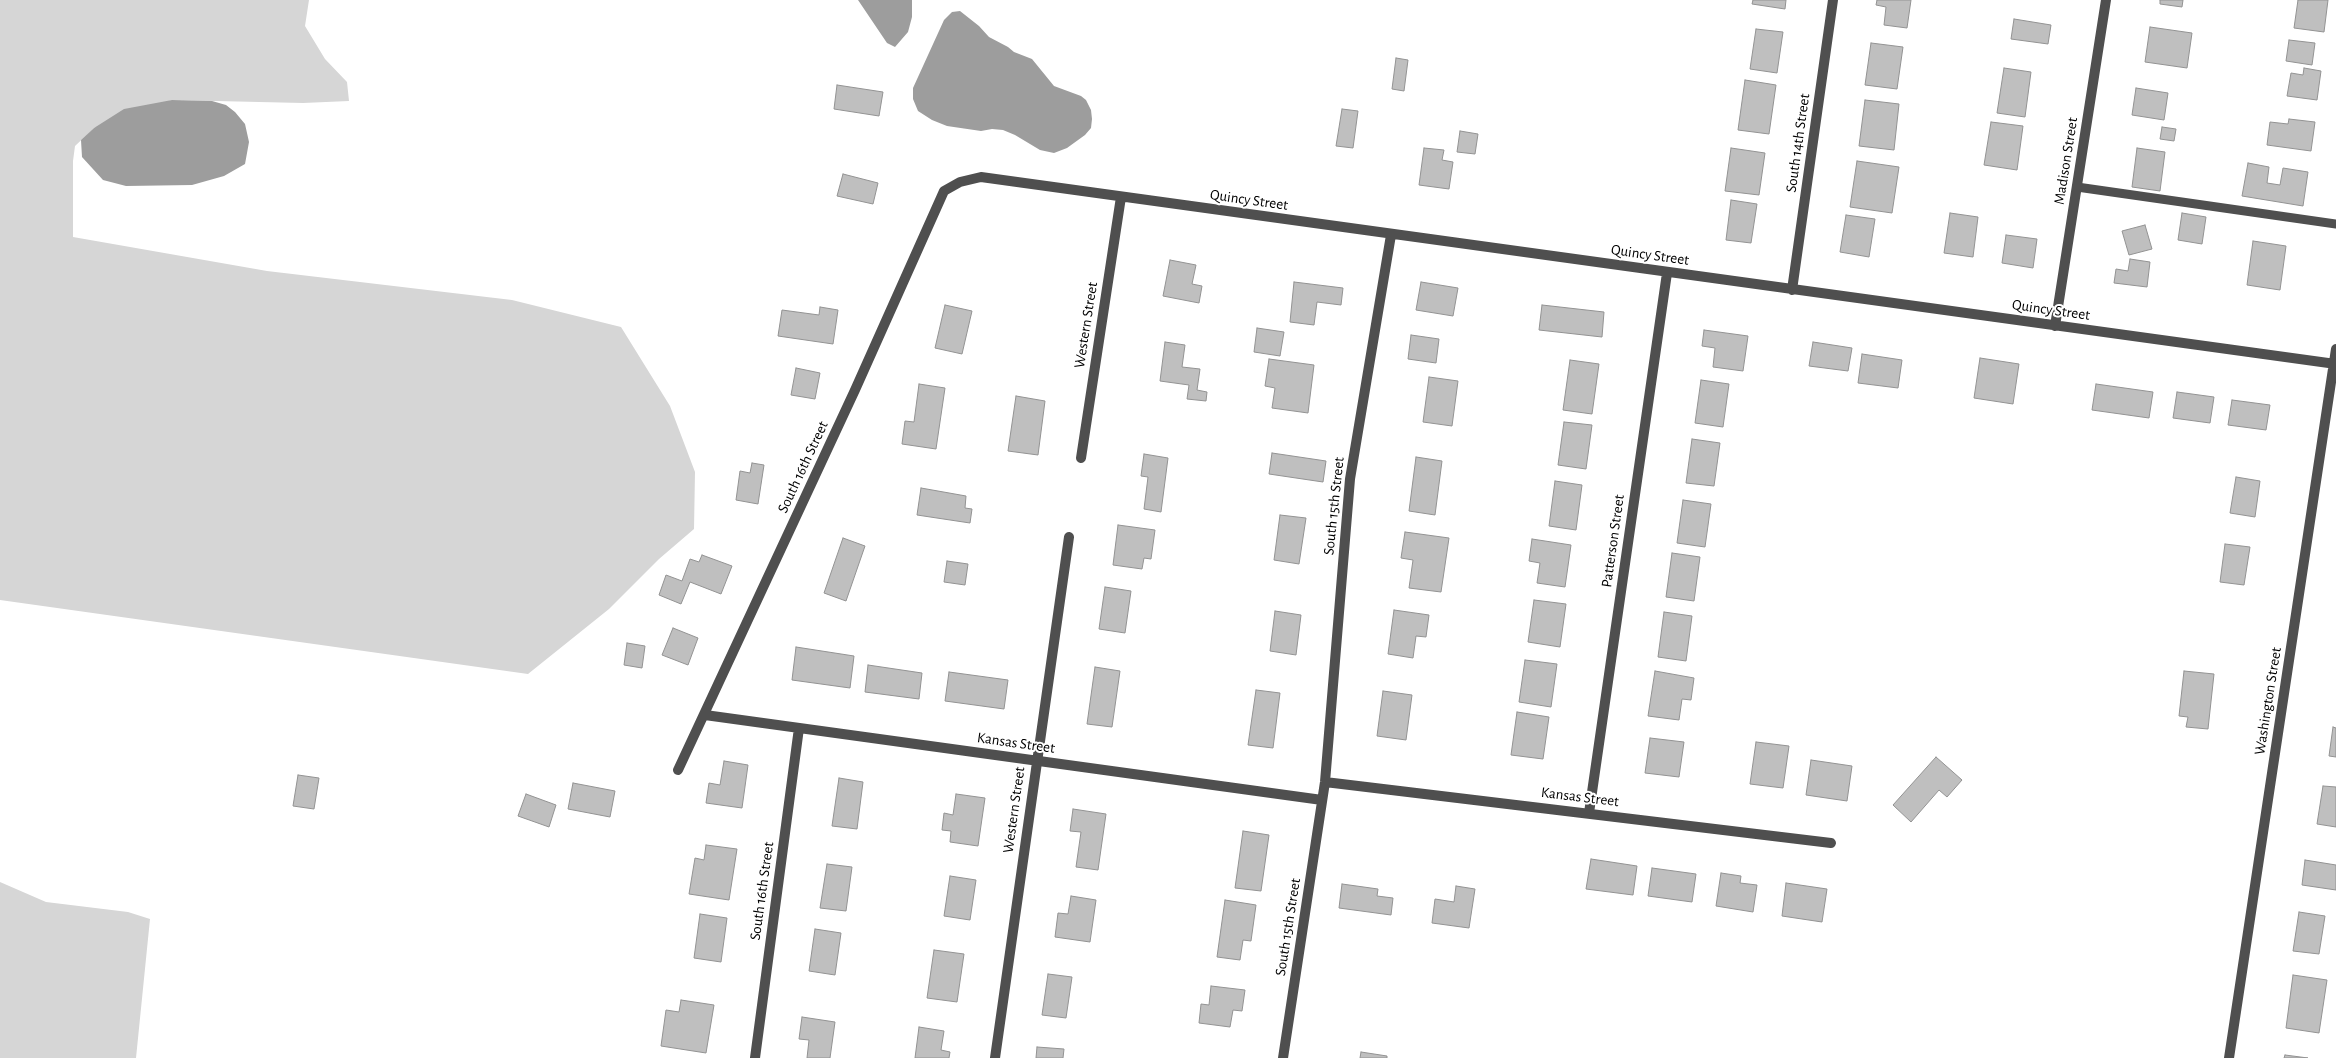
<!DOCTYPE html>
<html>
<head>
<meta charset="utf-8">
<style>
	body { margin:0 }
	canvas { display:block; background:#fff }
</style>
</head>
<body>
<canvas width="2336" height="1058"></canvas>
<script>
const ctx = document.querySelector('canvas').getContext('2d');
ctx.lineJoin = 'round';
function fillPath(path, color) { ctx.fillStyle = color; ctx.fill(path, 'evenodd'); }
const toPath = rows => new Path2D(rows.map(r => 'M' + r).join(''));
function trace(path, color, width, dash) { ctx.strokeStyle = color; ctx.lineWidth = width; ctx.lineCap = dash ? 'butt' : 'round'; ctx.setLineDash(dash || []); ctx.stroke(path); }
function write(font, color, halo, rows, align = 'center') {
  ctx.font = font + ' "Alegreya Sans",sans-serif'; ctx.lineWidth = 4; ctx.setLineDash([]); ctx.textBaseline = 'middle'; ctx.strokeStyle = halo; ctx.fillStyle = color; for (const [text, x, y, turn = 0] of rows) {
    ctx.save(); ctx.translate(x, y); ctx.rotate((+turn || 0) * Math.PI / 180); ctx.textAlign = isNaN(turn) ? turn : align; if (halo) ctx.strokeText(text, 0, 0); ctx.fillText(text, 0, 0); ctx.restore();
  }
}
fillPath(toPath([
	[0,0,309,0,305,26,325,59,347,82,349,101,303,103,172,100,94,128,75,146,73,161,73,237,267,271,512,300,621,327,670,406,695,472,694,529,659,559,609,609,528,674,0,600],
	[0,882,46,902,128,912,150,919,136,1058,0,1058]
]), '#d6d6d6');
fillPath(toPath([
	[858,0,912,0,912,17,908,32,895,47,887,43],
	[960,11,979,26,989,37,1008,47,1014,52,1032,59,1054,86,1081,96,1086,100,1091,110,1092,119,1091,128,1085,135,1067,148,1054,153,1040,150,1015,135,1003,130,992,129,981,131,947,126,932,120,918,111,913,99,913,88,944,20,952,12],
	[172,100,212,101,226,105,235,112,245,124,249,142,245,164,224,176,192,185,126,186,103,180,82,157,81,140,94,128,124,109]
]), '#9d9d9d');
const building = toPath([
	[1753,0,1786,0,1785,9,1752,4,1753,0],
	[1877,0,1911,0,1907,28,1884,25,1886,7,1876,5,1877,0],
	[2160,0,2183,0,2182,7,2160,4,2160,0],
	[2298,0,2328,0,2324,32,2294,28,2298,0],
	[2014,19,2051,25,2048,44,2011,39,2014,19],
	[2150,27,2192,33,2187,68,2145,62,2150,27],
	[1756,29,1783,32,1777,73,1750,69,1756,29],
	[2289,40,2315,43,2312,65,2286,61,2289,40],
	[1871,43,1903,47,1897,89,1865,85,1871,43],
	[1396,58,1408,60,1404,91,1392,89,1396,58],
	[2004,68,2031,72,2025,117,1997,113,2004,68],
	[2304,68,2321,71,2317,100,2287,96,2291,73,2303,75,2304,68],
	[1745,80,1776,85,1769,134,1738,130,1745,80],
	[837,85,883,92,879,116,834,109,837,85],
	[2136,88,2168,93,2164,120,2132,115,2136,88],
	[1865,100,1899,104,1894,150,1859,146,1865,100],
	[1342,109,1358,111,1353,148,1336,146,1342,109],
	[2289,119,2315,122,2311,151,2267,145,2270,122,2288,124,2289,119],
	[1991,122,2023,126,2017,170,1984,165,1991,122],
	[2162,127,2176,129,2174,141,2160,139,2162,127],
	[1460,131,1478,134,1475,154,1457,152,1460,131],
	[1424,148,1444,150,1442,160,1453,162,1449,189,1419,185,1424,148],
	[1731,148,1765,153,1759,195,1725,191,1731,148],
	[2137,148,2165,152,2160,191,2132,187,2137,148],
	[1857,161,1899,167,1892,213,1850,207,1857,161],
	[2248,163,2269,167,2267,183,2280,185,2283,168,2308,172,2303,206,2242,196,2248,163],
	[843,174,878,183,873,204,837,196,843,174],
	[1731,200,1757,204,1751,243,1726,240,1731,200],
	[1950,213,1978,217,1973,257,1944,253,1950,213],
	[2182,213,2206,217,2202,244,2178,240,2182,213],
	[1846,215,1875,219,1869,257,1840,252,1846,215],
	[2145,225,2152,249,2129,255,2122,231,2145,225],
	[2006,235,2037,239,2033,268,2002,263,2006,235],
	[2253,241,2286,246,2280,290,2247,285,2253,241],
	[2130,259,2150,262,2147,287,2114,283,2116,269,2128,271,2130,259],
	[1170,260,1196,265,1192,284,1202,286,1199,303,1163,296,1170,260],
	[1294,282,1343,288,1341,305,1317,302,1314,325,1290,322,1294,282],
	[1421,282,1458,288,1453,316,1416,310,1421,282],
	[945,305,972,311,962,354,935,348,945,305],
	[1542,305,1604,312,1602,337,1539,330,1542,305],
	[820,307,838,310,833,344,778,336,782,310,819,315,820,307],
	[1257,328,1284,332,1280,356,1254,352,1257,328],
	[1704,330,1748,336,1743,371,1713,367,1715,348,1702,346,1704,330],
	[1411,335,1439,339,1436,363,1408,359,1411,335],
	[1165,342,1185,345,1182,367,1200,369,1197,390,1207,392,1206,401,1187,399,1189,385,1160,381,1165,342],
	[1813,342,1852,348,1848,371,1809,366,1813,342],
	[1862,354,1902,360,1898,388,1858,383,1862,354],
	[1980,358,2019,364,2013,404,1974,398,1980,358],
	[1269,359,1314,365,1308,413,1272,408,1275,388,1265,386,1269,359],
	[1570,360,1599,364,1592,414,1563,410,1570,360],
	[796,368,820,373,815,399,791,395,796,368],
	[1429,377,1458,381,1452,426,1423,422,1429,377],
	[1701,380,1729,384,1723,427,1695,423,1701,380],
	[919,384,945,388,936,449,902,444,905,421,914,422,919,384],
	[2096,384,2153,392,2149,418,2092,410,2096,384],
	[2177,392,2214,397,2210,423,2173,418,2177,392],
	[1016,396,1045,401,1038,455,1008,451,1016,396],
	[2232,400,2270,405,2266,430,2228,425,2232,400],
	[1564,422,1592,425,1586,469,1558,465,1564,422],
	[1692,439,1720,443,1714,486,1686,483,1692,439],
	[1272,453,1326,461,1323,482,1269,474,1272,453],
	[1144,454,1168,458,1161,512,1144,509,1148,477,1141,476,1144,454],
	[1416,457,1442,461,1435,515,1409,511,1416,457],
	[752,463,764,465,758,504,736,500,740,471,750,473,752,463],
	[2236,477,2260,481,2255,517,2230,513,2236,477],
	[1555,481,1582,485,1576,530,1549,526,1555,481],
	[921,488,966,496,965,508,972,509,970,523,917,515,921,488],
	[1683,500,1711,504,1705,547,1677,543,1683,500],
	[1280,515,1306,518,1299,564,1274,560,1280,515],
	[1118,525,1155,530,1151,559,1144,558,1142,569,1113,565,1118,525],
	[1405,532,1449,538,1441,592,1409,588,1413,560,1401,558,1405,532],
	[843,538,865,546,846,601,824,593,843,538],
	[1532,539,1571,545,1565,587,1537,583,1540,563,1529,561,1532,539],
	[2225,544,2250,547,2244,585,2220,582,2225,544],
	[1672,553,1700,557,1694,601,1666,597,1672,553],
	[702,555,732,566,721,594,690,582,681,604,659,595,666,575,682,581,690,559,699,562,702,555],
	[947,561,968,564,965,585,944,582,947,561],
	[1105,587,1131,591,1125,633,1099,629,1105,587],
	[1534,600,1566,604,1560,647,1528,642,1534,600],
	[1394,610,1429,615,1426,637,1416,636,1413,658,1388,654,1394,610],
	[1275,611,1301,615,1296,655,1270,651,1275,611],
	[1664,612,1692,616,1686,661,1658,657,1664,612],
	[673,628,698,638,688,665,662,655,673,628],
	[627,643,645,646,642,668,624,665,627,643],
	[796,647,854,656,850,688,792,680,796,647],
	[1525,660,1557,664,1551,707,1519,702,1525,660],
	[868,665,922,673,919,699,865,692,868,665],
	[1095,667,1120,671,1112,727,1087,724,1095,667],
	[1655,671,1694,678,1691,700,1682,699,1679,720,1648,716,1655,671],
	[2184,671,2214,674,2208,729,2186,727,2188,717,2179,716,2184,671],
	[949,672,1008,680,1004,709,945,701,949,672],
	[1256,690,1280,693,1273,748,1248,745,1256,690],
	[1383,691,1412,695,1406,740,1377,736,1383,691],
	[1517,712,1549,717,1543,759,1511,755,1517,712],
	[2333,727,2336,728,2336,757,2329,756,2333,727],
	[1650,738,1684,742,1679,777,1645,773,1650,738],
	[1756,742,1789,746,1783,788,1750,784,1756,742],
	[1936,757,1962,780,1947,797,1939,790,1911,822,1893,805,1936,757],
	[1811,760,1852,766,1847,801,1806,795,1811,760],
	[724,761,748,765,742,808,706,803,709,783,720,785,724,761],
	[298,775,319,778,314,809,293,806,298,775],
	[839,778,863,782,857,829,832,826,839,778],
	[573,783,615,791,610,817,568,809,573,783],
	[2323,786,2336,787,2336,827,2317,824,2323,786],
	[526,794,556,805,549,827,518,816,526,794],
	[956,794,985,798,978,846,950,842,951,831,942,830,944,813,953,815,956,794],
	[1073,809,1106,814,1098,870,1076,867,1081,832,1070,831,1073,809],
	[1243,831,1269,835,1261,891,1235,888,1243,831],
	[706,845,737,849,729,900,689,894,695,858,704,860,706,845],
	[1591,859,1637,866,1633,895,1586,889,1591,859],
	[2305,860,2336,865,2336,890,2302,885,2305,860],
	[827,864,852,867,846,911,820,908,827,864],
	[1652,868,1696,874,1692,902,1648,896,1652,868],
	[1721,873,1741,876,1740,883,1757,885,1753,912,1716,906,1721,873],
	[950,876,976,880,970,920,944,916,950,876],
	[1786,883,1827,889,1822,922,1782,916,1786,883],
	[1342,884,1378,889,1377,896,1393,898,1391,915,1339,908,1342,884],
	[1456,886,1475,889,1469,928,1432,923,1435,899,1454,902,1456,886],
	[1071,896,1096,900,1090,942,1055,937,1058,913,1068,914,1071,896],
	[1225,900,1256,905,1251,941,1243,940,1240,960,1217,957,1225,900],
	[2299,912,2325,916,2319,954,2293,951,2299,912],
	[700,914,727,918,721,962,694,958,700,914],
	[815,929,841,933,835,975,809,971,815,929],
	[934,950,964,954,957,1002,927,998,934,950],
	[1048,974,1072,977,1066,1018,1042,1015,1048,974],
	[2293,975,2327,980,2319,1033,2286,1028,2293,975],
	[1211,986,1245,990,1242,1011,1233,1010,1230,1027,1199,1023,1201,1004,1209,1005,1211,986],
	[681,1000,714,1005,706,1053,661,1046,666,1010,679,1012,681,1000],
	[802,1017,835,1022,830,1058,807,1058,809,1040,799,1039,802,1017],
	[919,1027,944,1031,941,1050,950,1052,949,1058,915,1058,919,1027],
	[1037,1047,1064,1049,1063,1058,1036,1058,1037,1047],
	[1361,1052,1387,1056,1387,1058,1360,1058,1361,1052],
	[2285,1055,2308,1058,2284,1058,2285,1055]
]);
fillPath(building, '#bfbfbf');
trace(building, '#939393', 1);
trace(toPath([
	[2077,187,2336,224]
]), '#4f4f4f', 9);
trace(toPath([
	[1792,290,1833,0],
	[2055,326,2106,0],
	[1081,458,1121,197],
	[705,715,1322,800],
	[678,770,855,390,944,191,960,182,981,177,2336,364],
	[1325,782,1831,843],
	[1589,813,1667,273],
	[755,1058,799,728],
	[995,1058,1069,537],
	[1283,1058,1325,782,1350,479,1391,235],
	[2229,1058,2336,349]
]), '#4f4f4f', 10);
write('15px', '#000', '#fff', [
	["South 14th Street",1798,143,-82],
	["Madison Street",2066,161,-81],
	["Quincy Street",1249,200,8],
	["Quincy Street",1650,255,8],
	["Quincy Street",2051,310,8],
	["Western Street",1086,325,-81],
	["South 16th Street",803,467,-65],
	["South 15th Street",1334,506,-84],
	["Patterson Street",1613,541,-82],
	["Washington Street",2268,701,-81],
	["Kansas Street",1016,743,8],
	["Kansas Street",1580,797,7],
	["Western Street",1014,810,-82],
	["South 16th Street",762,891,-82],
	["South 15th Street",1288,927,-81]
]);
</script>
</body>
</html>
